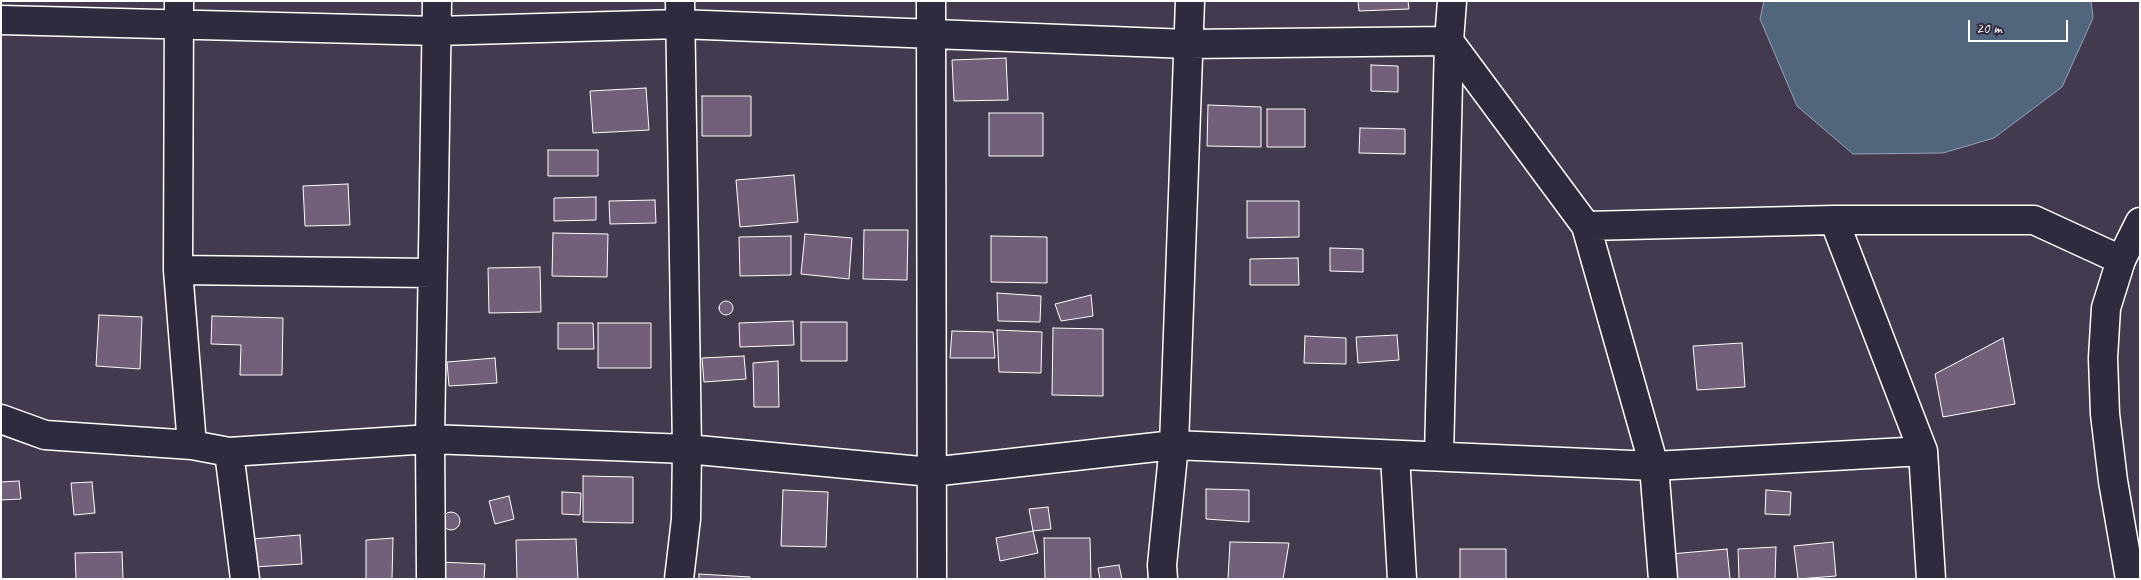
<!DOCTYPE html>
<html>
<head>
<meta charset="utf-8">
<style>
	body { margin:0 }
	#map { position:relative; width:2141px; height:580px; overflow:hidden; background:#433a4f; font-family:Caveat,sans-serif }
	canvas { display:block }
	.frame { position:absolute; inset:0; border:2px solid #fff; pointer-events:none }
	.scale { position:absolute; left:1968px; top:20px; width:100px; height:22px; box-sizing:border-box; border:2px solid #fff; border-top:0; padding-left:6px; font-size:15px; line-height:18px; white-space:nowrap; color:#fff; -webkit-text-stroke:4px #2f2a3d; paint-order:stroke }
</style>
</head>
<body>
<div id="map">
<canvas width="2141" height="580"></canvas>
<div class="frame"></div>
<div class="scale">20 m</div>
</div>
<script>
const ctx = document.querySelector('canvas').getContext('2d');
ctx.lineJoin = 'round';
function fillPath(path, color) { ctx.fillStyle = color; ctx.fill(path, 'evenodd'); }
const toPath = rows => new Path2D(rows.map(r => 'M' + r).join(''));
function trace(path, color, width, dash) { ctx.strokeStyle = color; ctx.lineWidth = width; ctx.lineCap = dash ? 'butt' : 'round'; ctx.setLineDash(dash || []); ctx.stroke(path); }
const water = toPath([
	[1764,1,2091,1,2093,18,2062,87,1994,138,1943,153,1853,154,1797,106,1760,19,1764,1]
]);
fillPath(water, '#51667c');
trace(water, '#97a3b0', 1);
const building = toPath([
	[1358,1,1408,1,1409,9,1359,11,1358,1],
	[1006,58,1008,100,954,101,952,60,1006,58],
	[1371,65,1398,66,1398,92,1371,91,1371,65],
	[646,88,649,130,593,133,590,91,646,88],
	[702,96,751,96,751,136,702,136,702,96],
	[1208,105,1261,107,1261,147,1207,146,1208,105],
	[1267,109,1305,109,1305,147,1267,147,1267,109],
	[989,113,1043,113,1043,156,989,156,989,113],
	[1360,128,1405,129,1405,154,1359,153,1360,128],
	[548,150,598,150,598,176,548,176,548,150],
	[794,175,798,222,740,227,736,180,794,175],
	[348,184,350,225,305,226,303,186,348,184],
	[596,197,596,220,554,221,554,198,596,197],
	[655,200,656,223,610,224,609,201,655,200],
	[1247,201,1299,201,1299,237,1247,238,1247,201],
	[864,230,908,230,907,280,863,279,864,230],
	[553,233,608,234,607,277,552,276,553,233],
	[805,234,852,238,849,279,801,274,805,234],
	[791,236,791,275,740,276,739,237,791,236],
	[991,236,1047,237,1047,283,991,282,991,236],
	[1330,248,1363,249,1363,272,1330,271,1330,248],
	[1298,258,1299,285,1250,285,1250,259,1298,258],
	[540,267,541,312,489,313,488,268,540,267],
	[997,293,1041,296,1040,322,998,321,997,293],
	[1091,295,1093,316,1061,321,1055,304,1091,295],
	'719 308a7 7 0 1 1 14 0a7 7 0 1 1-14 0Z',
	[99,315,142,317,140,369,96,366,99,315],
	[212,316,283,318,282,375,240,375,241,345,211,344,212,316],
	[793,321,794,345,740,347,739,323,793,321],
	[801,322,847,322,847,361,801,361,801,322],
	[558,323,593,323,594,349,558,349,558,323],
	[598,323,651,323,651,368,598,368,598,323],
	[1053,328,1103,329,1103,396,1052,395,1053,328],
	[997,330,1042,332,1041,373,999,372,997,330],
	[952,331,993,332,995,358,950,358,952,331],
	[1397,335,1399,360,1358,363,1356,337,1397,335],
	[1305,336,1346,338,1346,364,1304,363,1305,336],
	[2003,338,2015,404,1943,417,1935,374,2003,338],
	[1742,343,1745,387,1697,390,1693,346,1742,343],
	[744,356,746,379,704,382,702,358,744,356],
	[495,358,497,383,449,386,447,362,495,358],
	[778,361,779,407,754,407,753,363,778,361],
	[583,476,633,477,633,523,583,522,583,476],
	[19,481,21,499,1,500,1,482,19,481],
	[92,482,95,513,74,515,71,483,92,482],
	[1206,489,1249,490,1249,522,1206,519,1206,489],
	[783,490,828,492,826,547,781,546,783,490],
	[1766,490,1791,492,1790,515,1765,514,1766,490],
	[562,492,581,493,580,515,562,514,562,492],
	[509,496,514,519,495,524,489,501,509,496],
	[1048,507,1051,529,1033,531,1029,509,1048,507],
	'442 521a9 9 0 1 1 18 0a9 9 0 1 1-18 0Z',
	[1033,531,1038,553,1000,561,996,538,1033,531],
	[300,535,302,564,254,567,252,539,300,535],
	[393,538,392,579,366,579,366,540,393,538],
	[1044,538,1090,538,1091,579,1045,579,1044,538],
	[576,539,578,579,517,579,516,540,576,539],
	[1230,542,1289,543,1283,579,1228,579,1230,542],
	[1833,542,1836,576,1798,579,1794,546,1833,542],
	[1776,547,1775,579,1739,579,1738,549,1776,547],
	[1460,549,1506,549,1506,579,1460,579,1460,549],
	[1727,549,1730,579,1674,579,1671,554,1727,549],
	[122,552,123,579,76,579,75,553,122,552],
	[438,562,485,564,484,579,438,579,438,562],
	[1119,565,1122,579,1100,579,1098,568,1119,565],
	[699,574,750,577,750,579,699,579,699,574]
]);
fillPath(building, '#72607a');
trace(building, '#fff', 1);
const minor = toPath([
	[179,1,178,270,192,445],
	[931,1,932,579],
	[1,20,437,31,679,24,1188,44,1449,41,1586,226,1654,466,1663,579],
	[1834,220,1923,451,1931,579],
	[1586,226,1834,220,2034,220,2121,260],
	[178,270,432,273],
	[1,419,45,435,192,445,229,452,430,439,687,449,931,472,1174,445,1654,466,1923,451],
	[229,452,245,579],
	[1395,455,1402,579],
	[1439,456,1449,41,1452,1],
	[431,579,430,439,437,1],
	[679,579,686,519,687,449,680,1],
	[1163,579,1162,565,1174,445,1190,1]
]);
const tertiary = toPath([
	[2130,579,2113,481,2105,414,2103,358,2106,308,2121,260,2140,222]
]);
trace(minor, '#fff', 31);
trace(tertiary, '#fff', 31);
trace(minor, '#2f2a3d', 28);
trace(tertiary, '#2f2a3d', 28);
</script>
</body>
</html>
